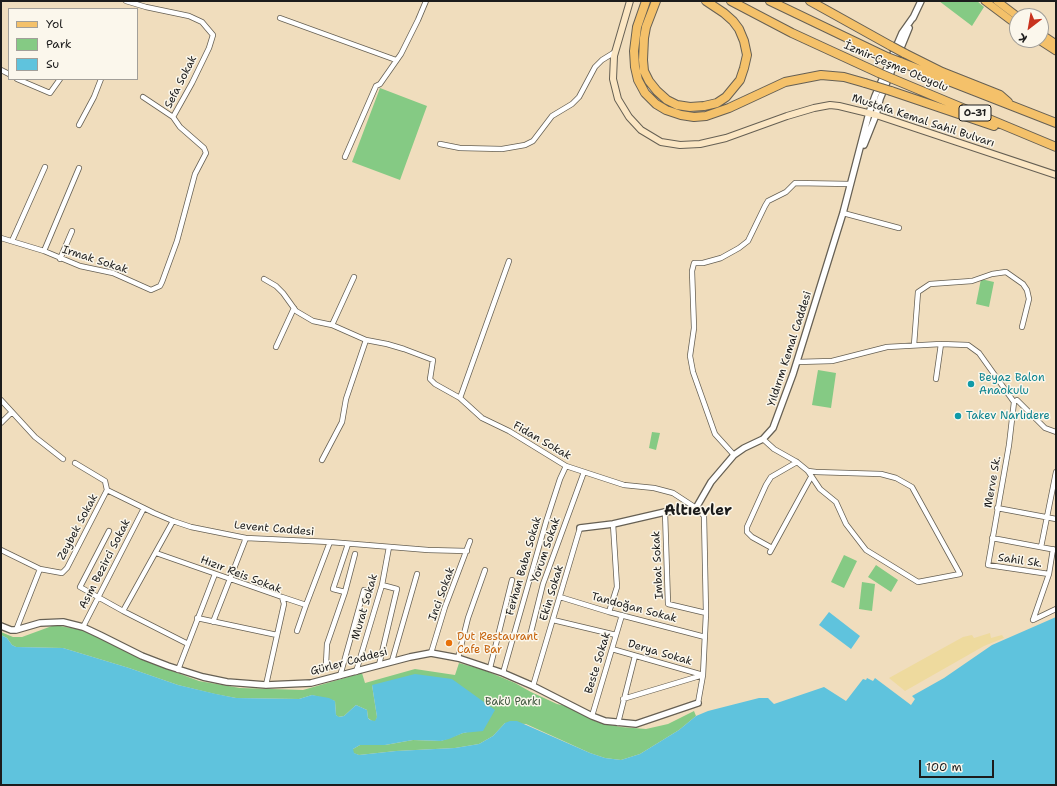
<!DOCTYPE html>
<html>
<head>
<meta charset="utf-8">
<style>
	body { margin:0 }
	#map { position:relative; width:1057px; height:786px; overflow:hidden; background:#f0ddbd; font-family:"Shantell Sans",sans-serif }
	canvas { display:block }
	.frame { position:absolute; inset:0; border:2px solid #1c1c1c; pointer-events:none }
	.legend { position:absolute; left:8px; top:8px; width:130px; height:72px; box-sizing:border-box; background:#fbf7ec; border:1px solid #a29f99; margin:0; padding:5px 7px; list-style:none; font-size:12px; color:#1c1c1c }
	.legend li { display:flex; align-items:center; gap:8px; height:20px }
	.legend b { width:20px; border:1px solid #a29f99 }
	.north { position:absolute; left:1009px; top:8px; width:40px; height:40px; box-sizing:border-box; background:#fbf7ec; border:1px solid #a29f99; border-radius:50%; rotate:211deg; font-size:11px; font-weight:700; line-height:16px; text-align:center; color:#1c1c1c }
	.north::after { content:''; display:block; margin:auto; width:14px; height:18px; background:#c8321e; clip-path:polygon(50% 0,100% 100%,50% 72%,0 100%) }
	.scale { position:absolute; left:919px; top:760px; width:75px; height:18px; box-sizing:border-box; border:2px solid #1c1c1c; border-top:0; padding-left:5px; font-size:12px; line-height:14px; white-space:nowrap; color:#1c1c1c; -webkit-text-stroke:3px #fbf7ec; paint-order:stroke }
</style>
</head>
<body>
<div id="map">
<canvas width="1057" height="786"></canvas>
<div class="frame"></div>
<ul class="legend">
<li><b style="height:5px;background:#f4c16a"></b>Yol</li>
<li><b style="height:11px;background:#85ca84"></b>Park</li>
<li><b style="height:11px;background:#5fc3dd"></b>Su</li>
</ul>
<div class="north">K</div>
<div class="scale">100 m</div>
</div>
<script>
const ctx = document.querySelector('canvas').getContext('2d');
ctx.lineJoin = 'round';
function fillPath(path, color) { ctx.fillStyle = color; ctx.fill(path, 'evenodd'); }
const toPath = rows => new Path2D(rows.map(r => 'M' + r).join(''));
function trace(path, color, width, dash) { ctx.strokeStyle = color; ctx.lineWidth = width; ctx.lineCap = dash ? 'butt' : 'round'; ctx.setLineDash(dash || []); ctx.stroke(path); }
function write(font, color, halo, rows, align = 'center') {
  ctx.font = font + ' "Shantell Sans",sans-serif'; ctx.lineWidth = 3; ctx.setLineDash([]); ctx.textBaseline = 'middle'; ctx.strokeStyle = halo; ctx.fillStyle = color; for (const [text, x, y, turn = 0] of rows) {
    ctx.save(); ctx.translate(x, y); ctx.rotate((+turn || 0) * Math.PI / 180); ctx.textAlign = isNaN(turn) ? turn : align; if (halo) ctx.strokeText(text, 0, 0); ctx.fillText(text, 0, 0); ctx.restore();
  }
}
fillPath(toPath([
	[939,1,977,1,984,7,972,26],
	[380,88,427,106,400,180,352,162],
	[981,279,994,282,989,307,976,304],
	[818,370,836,373,831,408,812,405],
	[652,432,660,433,656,450,649,448],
	[844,555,857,561,844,588,831,582],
	[876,565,898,580,891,592,868,577],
	[862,582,875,584,872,611,859,609],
	[52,626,60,626,82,630,96,636,143,660,199,681,240,688,303,690,362,673,365,683,415,669,455,675,459,663,484,670,515,683,531,692,557,704,566,706,597,722,621,727,646,729,668,724,694,711,696,716,679,730,640,754,621,760,605,758,590,753,526,724,505,723,493,736,479,744,455,748,396,751,359,755,353,753,353,749,360,745,385,745,413,740,441,741,463,733,467,733,372,685,377,717,376,721,372,721,368,718,367,710,356,705,344,716,338,717,336,715,335,701,312,695,299,699,236,698,215,694,178,685,129,668,63,648,16,647,12,645,7,638,1,635,1,632,13,637,22,637]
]), '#85ca84');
fillPath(toPath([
	[990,633,991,638,1002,635,1004,638,984,646,905,691,889,678,963,637,972,635,974,638]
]), '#eeda9e');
fillPath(toPath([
	[829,612,860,636,851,649,819,625],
	[1056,617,1056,785,1,785,1,635,7,638,12,645,16,647,63,648,129,668,178,685,216,694,236,698,299,699,312,695,329,698,335,701,336,715,339,717,344,716,356,705,367,710,368,718,370,720,375,721,377,717,372,685,415,674,452,679,495,710,483,731,463,733,449,739,441,741,413,740,385,745,360,745,353,749,354,753,359,755,396,751,455,748,479,744,493,736,505,723,510,721,517,721,590,753,605,758,621,760,640,754,679,730,696,716,708,711,759,698,768,698,774,704,824,687,846,701,863,679,866,680,867,678,873,681,875,678,911,705,915,699,912,696,944,678,992,645]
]), '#5fc3dd');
const minor = toPath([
	[280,18,396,60],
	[1,70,9,74],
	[17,79,50,93,60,79],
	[143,97,173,117],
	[79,125,94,97,101,79],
	[440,144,460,148,502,149,525,145,533,141,552,116,572,104,579,97,595,67,602,60,615,52],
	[345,157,376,86,380,84,401,54,418,20,426,1],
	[843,213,899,228],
	[1,238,44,251,80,266,113,273,151,290,160,286,162,282,177,241,195,174,206,153,204,148,180,127,173,117,192,83,209,48,213,35,202,22,189,16,146,7,126,1],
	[12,241,45,167],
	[44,251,79,168],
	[60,259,72,231],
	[264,279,276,286,283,293,296,311,313,321,332,325,366,340,387,344,404,349,433,360,430,379,435,384,460,398,482,418,509,431,566,466,624,485,654,488,673,493,696,508,704,516,706,613,703,675,698,703],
	[332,325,354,277],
	[914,345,918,292,930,284,972,281,992,274,1006,272,1023,284,1027,290,1029,299,1022,327],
	[276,347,294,308],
	[797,362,832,361,887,347,941,344,968,345,979,353,1014,402],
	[936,379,941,344],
	[460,398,509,261],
	[1,400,35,437,63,459],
	[1014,402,1009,445,988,565,1049,574],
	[1014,402,1017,400,1045,428,1056,432],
	[1,423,12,412],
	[763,439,774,449,797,462,808,471,820,489,836,502,846,524,866,550,918,582,960,574,912,487,896,478,881,474,816,472,808,471],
	[734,455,715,434,693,372,690,356,694,328,692,271,694,263,703,263,721,258,739,248,748,241,765,206,768,201,786,192,795,183,850,184],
	[322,460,342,422,346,399,366,340],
	[75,463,105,481,107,490,154,513,173,521,191,527,246,538,330,542,428,550,467,551],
	[997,508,1056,519],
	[665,512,668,604,706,613],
	[109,531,80,587,123,611,188,644,178,670],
	[992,538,1056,550],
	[1041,547,1056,472],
	[772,548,752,537,747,532,747,527,766,485,771,477,797,462],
	[1,550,40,569,62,573,67,568,107,490],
	[770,552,811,477],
	[156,553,282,597,284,604,266,685],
	[345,592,333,589,348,544],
	[282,597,306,605,330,542],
	[560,597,609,612,705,637],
	[123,611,173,521],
	[609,612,617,587,613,524],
	[197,618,277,635],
	[553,620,616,635],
	[1033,620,1049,574,1053,549],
	[1033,620,1056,609],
	[213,622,246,538],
	[83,627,144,508],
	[16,630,40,569],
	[297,631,306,605],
	[530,636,543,584,584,472],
	[188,644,215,574],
	[612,649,703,675],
	[431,653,445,607,470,541],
	[458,658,468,618,485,570],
	[392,661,417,574],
	[379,665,397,589,382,585],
	[327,668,326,664,327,644,345,592,355,554],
	[490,668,512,580],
	[356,672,382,585,389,547],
	[503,673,546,522,560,479,566,466],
	[340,676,364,590],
	[533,686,580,528],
	[623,699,703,675],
	[592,716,622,615],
	[618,723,635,656]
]);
const tertiary = toPath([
	[913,18,921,1],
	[864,145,876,115,880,99,909,28],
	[580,528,613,524,665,512,696,508,711,482,734,455,744,448,763,439,773,428,793,374,843,213,869,113,875,96,902,33,914,16],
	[1,626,11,630,16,630,40,623,63,622,83,627,100,635,142,656,168,666,203,677,227,682,266,685,311,683,410,657,431,653,458,658,503,673,533,686,592,716,605,721,636,724,698,703]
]);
const secondary = toPath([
	[630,1,614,56,613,79,618,99,629,117,641,130,661,142,680,145,700,144,726,138,787,116,814,108,830,105,839,106,876,115,1056,175]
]);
const primary = toPath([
	[985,1,1017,25],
	[997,1,1017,16],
	[1041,34,1056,44],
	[1039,40,1056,51]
]);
const motorway = toPath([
	[646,1,637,27,634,51,635,67,638,80,645,93,656,104,666,110,681,115,694,117,706,116,729,108,785,82,821,75,844,77,865,83],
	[656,1,646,27,644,38,643,60,644,71,649,81,657,91,667,100,677,105,690,107,704,106,717,103,726,97,740,80,744,68,747,55,744,41,739,29,733,21,724,13,706,1],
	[731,1,792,33,879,73],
	[770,1,887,57],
	[810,1,891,46],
	[904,53,942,72,1000,95,1008,102],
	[900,62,1056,123],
	[893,79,1056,147],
	[891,91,994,126]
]);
trace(minor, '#666054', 6);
trace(tertiary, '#666054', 8);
trace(secondary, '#666054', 8);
trace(primary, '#666054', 9);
trace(motorway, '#666054', 10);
trace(minor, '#fff', 4.5);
trace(tertiary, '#fff', 5.5);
trace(secondary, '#fbe6c3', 6);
trace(primary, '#f4c16a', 7);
trace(motorway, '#f4c16a', 8);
const motorwayBridge = toPath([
	[891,46,904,53],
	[887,57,900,62],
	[879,73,893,79],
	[865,83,891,91]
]);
trace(motorwayBridge, '#666054', 10, []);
trace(motorwayBridge, '#f4c16a', 8);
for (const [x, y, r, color] of [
	[971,384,4,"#0f9aa8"],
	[958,416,4,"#0f9aa8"],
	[449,643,4,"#e8710a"]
]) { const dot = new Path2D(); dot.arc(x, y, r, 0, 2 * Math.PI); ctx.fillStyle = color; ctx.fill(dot); trace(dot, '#fbf7ec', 1.5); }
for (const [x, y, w] of [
	[975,113,32]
]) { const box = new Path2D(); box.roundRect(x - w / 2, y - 8, w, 16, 3); ctx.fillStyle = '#fbf7ec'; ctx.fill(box); trace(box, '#1c1c1c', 1); }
write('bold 10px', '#1c1c1c', null, [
	["O-31",975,113]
]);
write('11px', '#1c1c1c', '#fbf7ec', [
	["İzmir-Çeşme Otoyolu",896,67,23],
	["Sefa Sokak",181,82,-63],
	["Mustafa Kemal Sahil Bulvarı",923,121,18],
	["Irmak Sokak",95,260,18],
	["Yıldırım Kemal Caddesi",790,349,-72],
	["Fidan Sokak",542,441,30],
	["Merve Sk.",993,482,-80],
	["Zeybek Sokak",78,527,-62],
	["Levent Caddesi",274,529,5],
	["Yorum Sokak",546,550,-71],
	["Sahil Sk.",1020,561,8],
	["Asım Bezirci Sokak",105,564,-63],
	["Imbat Sokak",658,565,-93],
	["Ferhan Baba Sokak",524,566,-74],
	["Hızır Reis Sokak",241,575,21],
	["Ekin Sokak",552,593,-73],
	["Inci Sokak",442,594,-70],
	["Murat Sokak",365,607,-74],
	["Tandoğan Sokak",634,608,15],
	["Derya Sokak",660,653,16],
	["Gürler Caddesi",349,662,-15],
	["Beste Sokak",598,663,-73]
]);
write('11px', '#0d838f', '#fbf7ec', [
	["Beyaz Balon",979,378],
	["Anaokulu",979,391],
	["Takev Narlıdere",966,416]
], 'left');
write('11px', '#c56008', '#fbf7ec', [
	["Dut Restaurant",457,637],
	["Cafe Bar",457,650]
], 'left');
write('11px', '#415940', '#fbf7ec', [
	["Bakü Parkı",513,702]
]);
write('bold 15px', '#1c1c1c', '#fbf7ec', [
	["Altıevler",698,511]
]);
</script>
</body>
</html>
